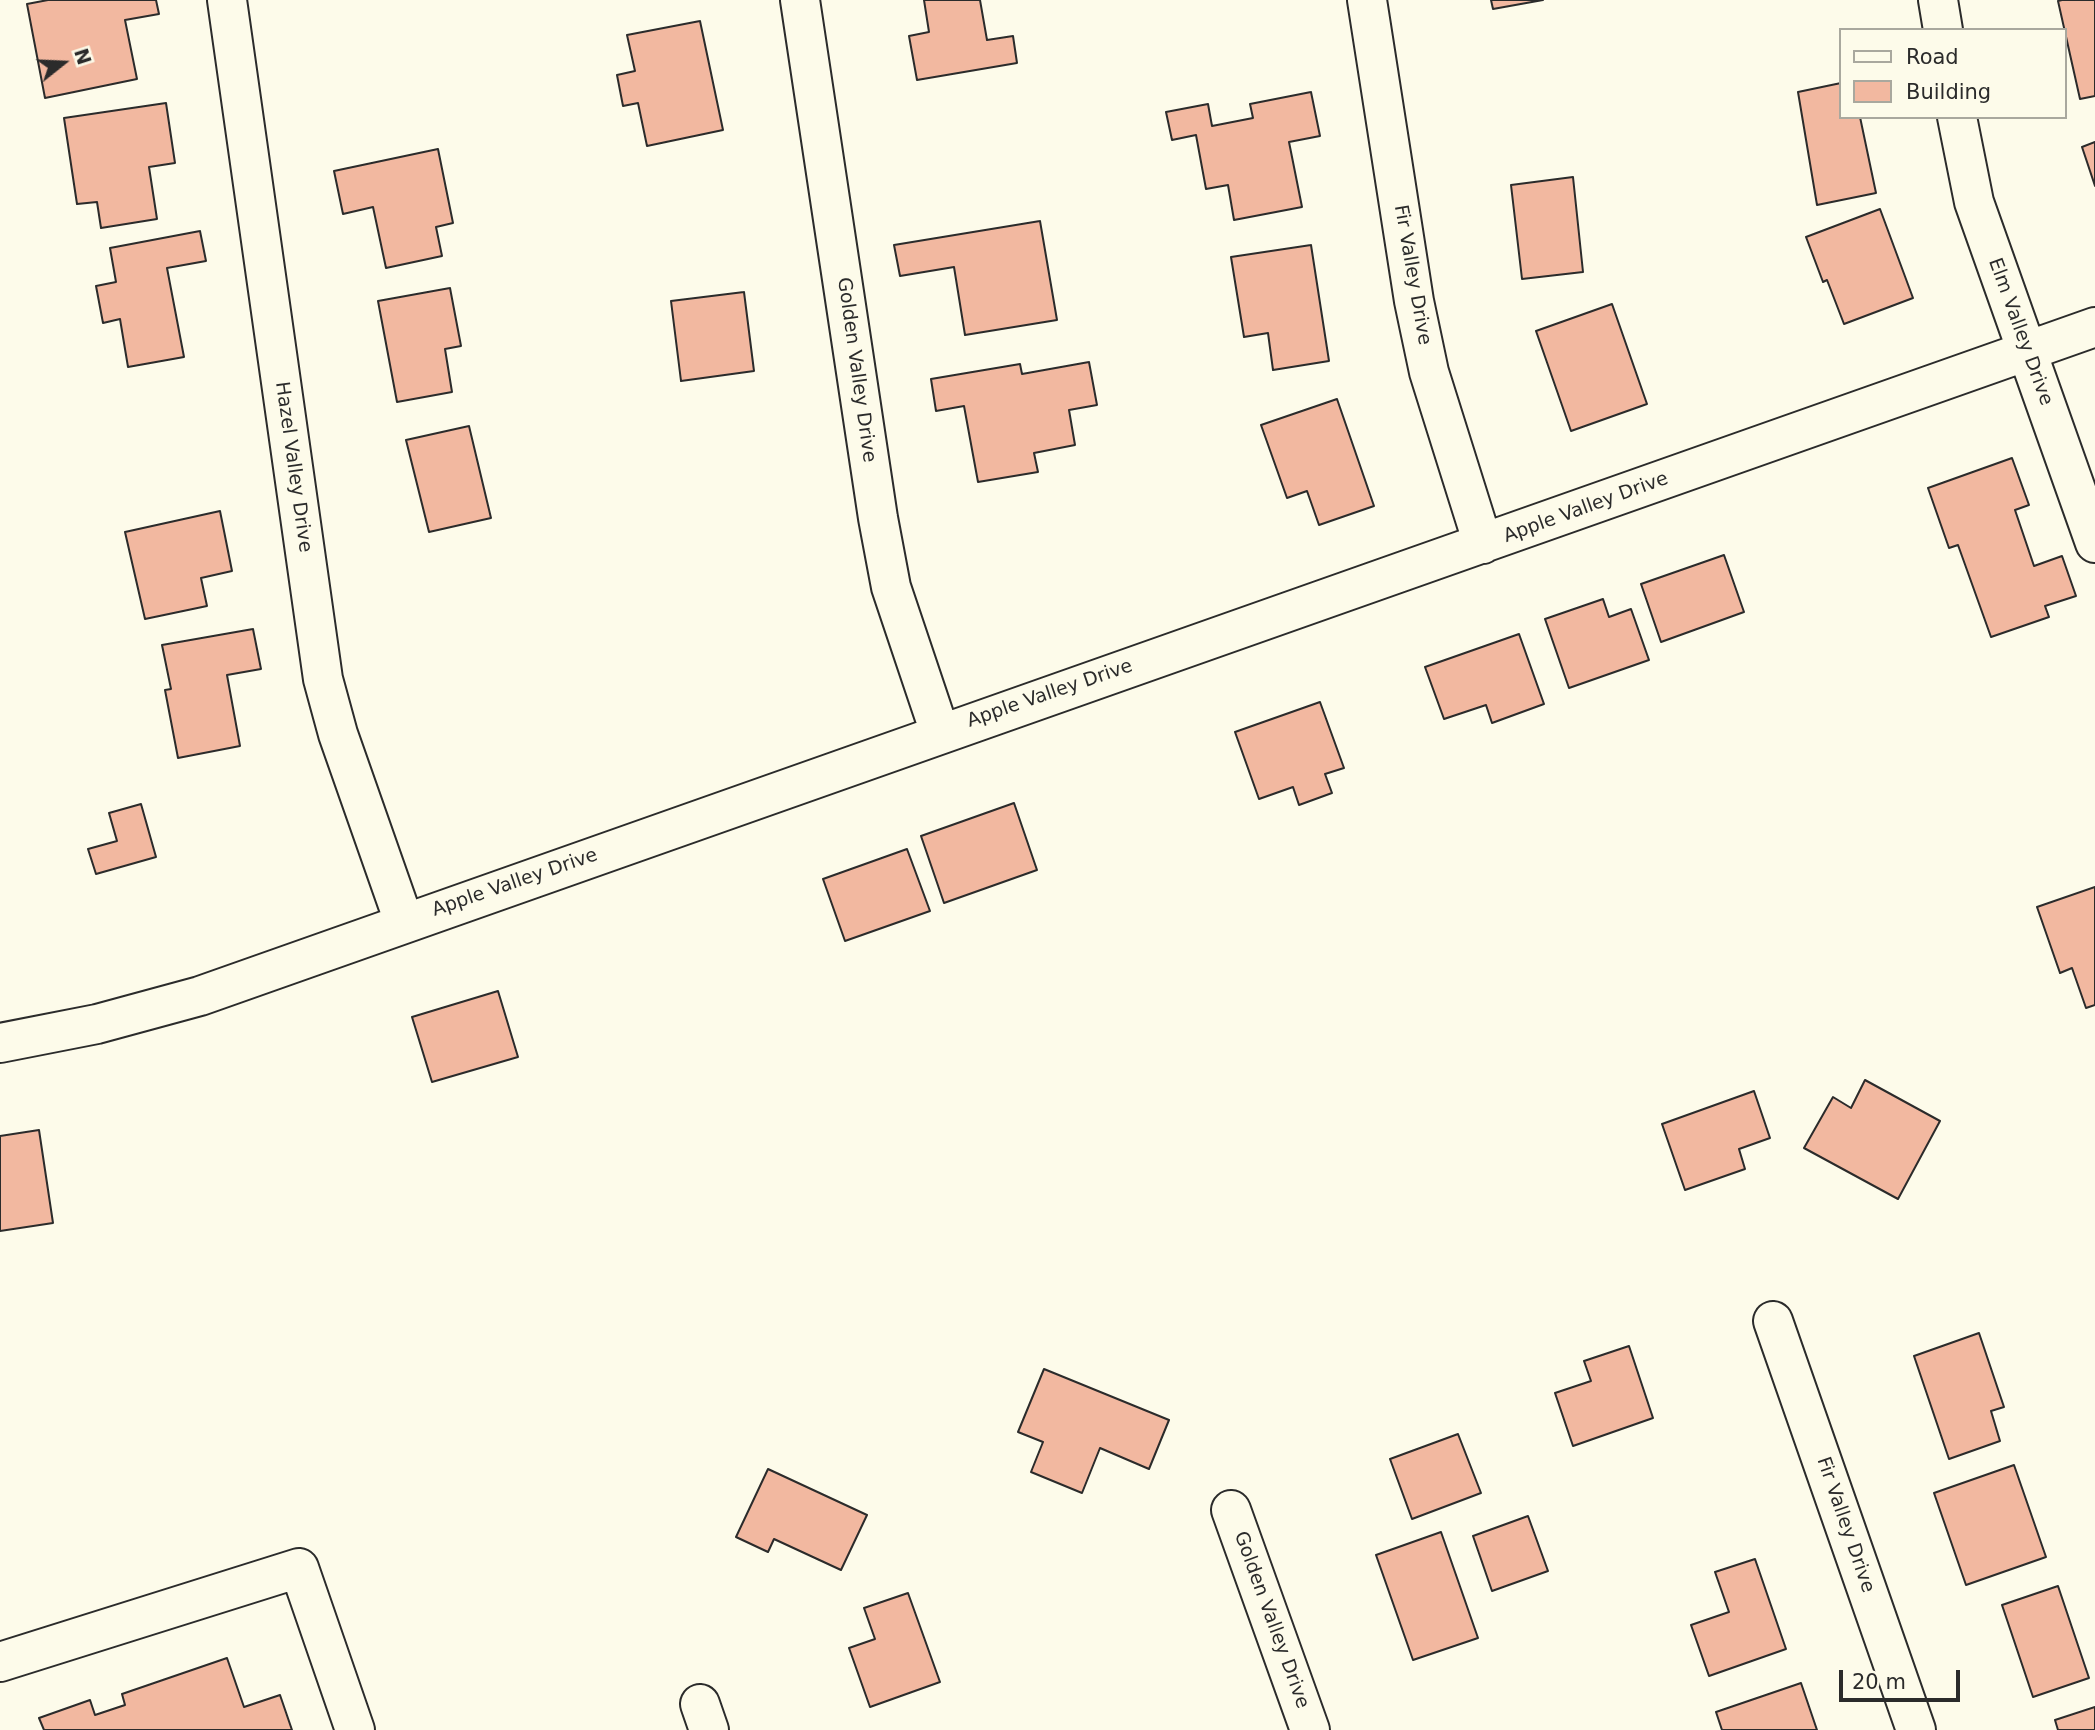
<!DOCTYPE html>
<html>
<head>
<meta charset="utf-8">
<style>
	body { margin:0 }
	#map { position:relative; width:2095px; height:1730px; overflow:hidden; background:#fdfbea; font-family:"DejaVu Sans",sans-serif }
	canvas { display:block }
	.legend { position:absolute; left:1839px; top:28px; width:228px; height:91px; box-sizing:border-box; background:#fdfbea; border:2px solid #a9a89e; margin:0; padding:9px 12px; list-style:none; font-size:21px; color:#2b2b2b }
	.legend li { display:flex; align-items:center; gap:14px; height:35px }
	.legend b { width:35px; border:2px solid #a9a89e }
	.north { position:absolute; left:28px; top:28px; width:70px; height:70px; -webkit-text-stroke:5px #fdfbea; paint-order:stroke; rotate:72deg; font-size:19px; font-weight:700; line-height:28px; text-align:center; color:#2b2b2b }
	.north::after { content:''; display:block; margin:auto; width:24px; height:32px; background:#2b2b2b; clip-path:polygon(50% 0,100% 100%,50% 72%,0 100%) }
	.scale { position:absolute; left:1839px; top:1670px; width:121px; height:32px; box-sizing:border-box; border:4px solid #2b2b2b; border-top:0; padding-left:9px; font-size:21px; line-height:24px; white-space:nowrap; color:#2b2b2b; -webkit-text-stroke:5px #fdfbea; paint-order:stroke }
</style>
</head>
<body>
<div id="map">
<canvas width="2095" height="1730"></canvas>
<ul class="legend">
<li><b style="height:9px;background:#fdfbea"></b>Road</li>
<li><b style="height:19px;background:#f2b8a0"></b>Building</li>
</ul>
<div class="north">N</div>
<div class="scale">20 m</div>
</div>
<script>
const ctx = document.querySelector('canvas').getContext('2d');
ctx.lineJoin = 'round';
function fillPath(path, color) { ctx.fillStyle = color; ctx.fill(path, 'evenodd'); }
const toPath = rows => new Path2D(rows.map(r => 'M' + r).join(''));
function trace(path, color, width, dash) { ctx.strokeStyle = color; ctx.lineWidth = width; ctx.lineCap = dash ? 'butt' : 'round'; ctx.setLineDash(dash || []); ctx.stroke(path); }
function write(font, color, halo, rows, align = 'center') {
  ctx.font = font + ' "DejaVu Sans",sans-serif'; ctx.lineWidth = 5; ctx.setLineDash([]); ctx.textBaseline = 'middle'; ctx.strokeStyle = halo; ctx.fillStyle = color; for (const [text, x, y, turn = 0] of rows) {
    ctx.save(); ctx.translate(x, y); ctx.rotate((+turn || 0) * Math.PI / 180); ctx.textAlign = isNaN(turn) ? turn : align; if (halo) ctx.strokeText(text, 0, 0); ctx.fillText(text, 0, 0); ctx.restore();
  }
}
const building = toPath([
	[48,0,156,0,159,14,125,20,137,79,45,98,27,4,48,0],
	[924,0,980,0,987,40,1013,36,1017,63,917,80,909,36,929,32,924,0],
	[1491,0,1543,0,1493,9,1491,0],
	[2062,0,2095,0,2095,96,2080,99,2058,1,2062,0],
	[700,21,723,130,647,146,638,103,623,106,617,75,635,71,627,35,700,21],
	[1841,83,1841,117,1860,117,1876,193,1817,205,1798,92,1841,83],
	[1311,92,1320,136,1289,142,1302,207,1234,220,1228,185,1206,189,1196,135,1172,140,1166,112,1208,104,1212,126,1253,118,1250,104,1311,92],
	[166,103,175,163,149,167,157,219,101,228,97,202,77,204,64,118,166,103],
	[2095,142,2095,186,2082,147,2095,142],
	[438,149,453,223,436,227,442,256,386,268,373,207,343,214,334,171,438,149],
	[1573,177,1583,272,1522,279,1511,185,1573,177],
	[1880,209,1913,298,1844,324,1827,280,1823,282,1806,237,1880,209],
	[1040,221,1057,320,965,335,954,267,900,276,894,245,1040,221],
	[200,231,206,261,167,268,184,357,128,367,120,319,103,323,96,286,116,282,110,248,200,231],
	[1311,245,1329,361,1273,370,1268,333,1244,337,1231,257,1311,245],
	[450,288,461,346,445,349,452,392,397,402,378,301,450,288],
	[744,292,754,371,681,381,671,301,744,292],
	[1612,304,1647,404,1571,431,1536,331,1612,304],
	[1089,362,1097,405,1069,410,1075,445,1034,453,1038,472,978,482,964,406,936,411,931,379,1020,364,1022,374,1089,362],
	[1337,399,1374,506,1319,525,1307,491,1287,498,1261,425,1337,399],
	[469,426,491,518,429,532,406,440,469,426],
	[2012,458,2029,505,2015,510,2034,566,2062,556,2076,596,2045,606,2049,617,1991,637,1958,545,1949,548,1928,488,2012,458],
	[220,511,232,571,201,578,207,606,145,619,125,532,220,511],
	[1724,555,1744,612,1661,642,1641,584,1724,555],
	[1603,599,1609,617,1631,609,1649,660,1569,688,1545,619,1603,599],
	[253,629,261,669,227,675,240,746,178,758,165,690,171,689,162,645,253,629],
	[1519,634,1544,704,1492,723,1486,705,1444,719,1425,667,1519,634],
	[1320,702,1344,768,1325,774,1332,793,1299,805,1293,787,1259,799,1235,732,1320,702],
	[1014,803,1037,870,944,903,921,836,1014,803],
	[141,804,156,857,96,874,88,849,117,841,109,813,141,804],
	[907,849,930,911,845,941,823,879,907,849],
	[2095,887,2095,1005,2086,1008,2072,968,2060,973,2037,907,2095,887],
	[498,991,518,1057,432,1082,412,1017,498,991],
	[1865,1080,1940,1121,1898,1199,1804,1148,1833,1097,1851,1108,1865,1080],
	[1754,1091,1770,1138,1739,1149,1745,1169,1685,1190,1662,1124,1754,1091],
	[39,1130,53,1223,0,1231,0,1136,39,1130],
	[1979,1333,2004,1407,1991,1411,2000,1441,1949,1459,1914,1356,1979,1333],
	[1629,1346,1653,1418,1573,1446,1555,1393,1591,1381,1584,1361,1629,1346],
	[1044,1369,1169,1420,1149,1469,1100,1448,1082,1493,1031,1472,1043,1442,1018,1432,1044,1369],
	[1458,1434,1481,1493,1412,1519,1390,1459,1458,1434],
	[2014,1465,2046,1557,1966,1585,1934,1493,2014,1465],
	[768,1469,867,1515,841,1570,774,1539,768,1552,736,1537,768,1469],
	[1528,1516,1548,1571,1492,1591,1473,1536,1528,1516],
	[1441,1532,1478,1638,1413,1660,1376,1555,1441,1532],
	[1755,1559,1786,1649,1709,1676,1691,1625,1729,1612,1715,1572,1755,1559],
	[2058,1586,2089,1678,2033,1697,2002,1605,2058,1586],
	[908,1593,940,1682,870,1707,849,1648,875,1639,864,1608,908,1593],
	[227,1658,244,1707,280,1695,292,1730,44,1730,39,1718,90,1700,95,1715,125,1705,122,1694,227,1658],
	[1801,1683,1817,1730,1722,1730,1716,1712,1801,1683],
	[2095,1707,2095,1730,2058,1730,2055,1720,2095,1707]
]);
fillPath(building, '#f2b8a0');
trace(building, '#2b2b2b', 2);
const minor = toPath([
	[227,0,323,679,338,734,404,922],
	[800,0,878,518,891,587,940,733],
	[1367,0,1414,301,1429,372,1483,544],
	[1938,0,1943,30],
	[1957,117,1974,202,2095,543],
	[0,1043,97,1024,200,996,2095,327],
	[1773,1321,1916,1730],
	[1231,1510,1310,1730],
	[0,1662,299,1568,355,1730],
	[700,1704,709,1730]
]);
trace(minor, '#2b2b2b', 42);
trace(minor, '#fdfbea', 38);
write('19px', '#2b2b2b', '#fdfbea', [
	["Fir Valley Drive",1412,275,80],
	["Elm Valley Drive",2020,332,70],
	["Golden Valley Drive",856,370,82],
	["Hazel Valley Drive",293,467,82],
	["Apple Valley Drive",1586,508,-20],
	["Apple Valley Drive",1050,694,-19],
	["Apple Valley Drive",515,883,-19],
	["Fir Valley Drive",1845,1525,71],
	["Golden Valley Drive",1271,1620,70]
]);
</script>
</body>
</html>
